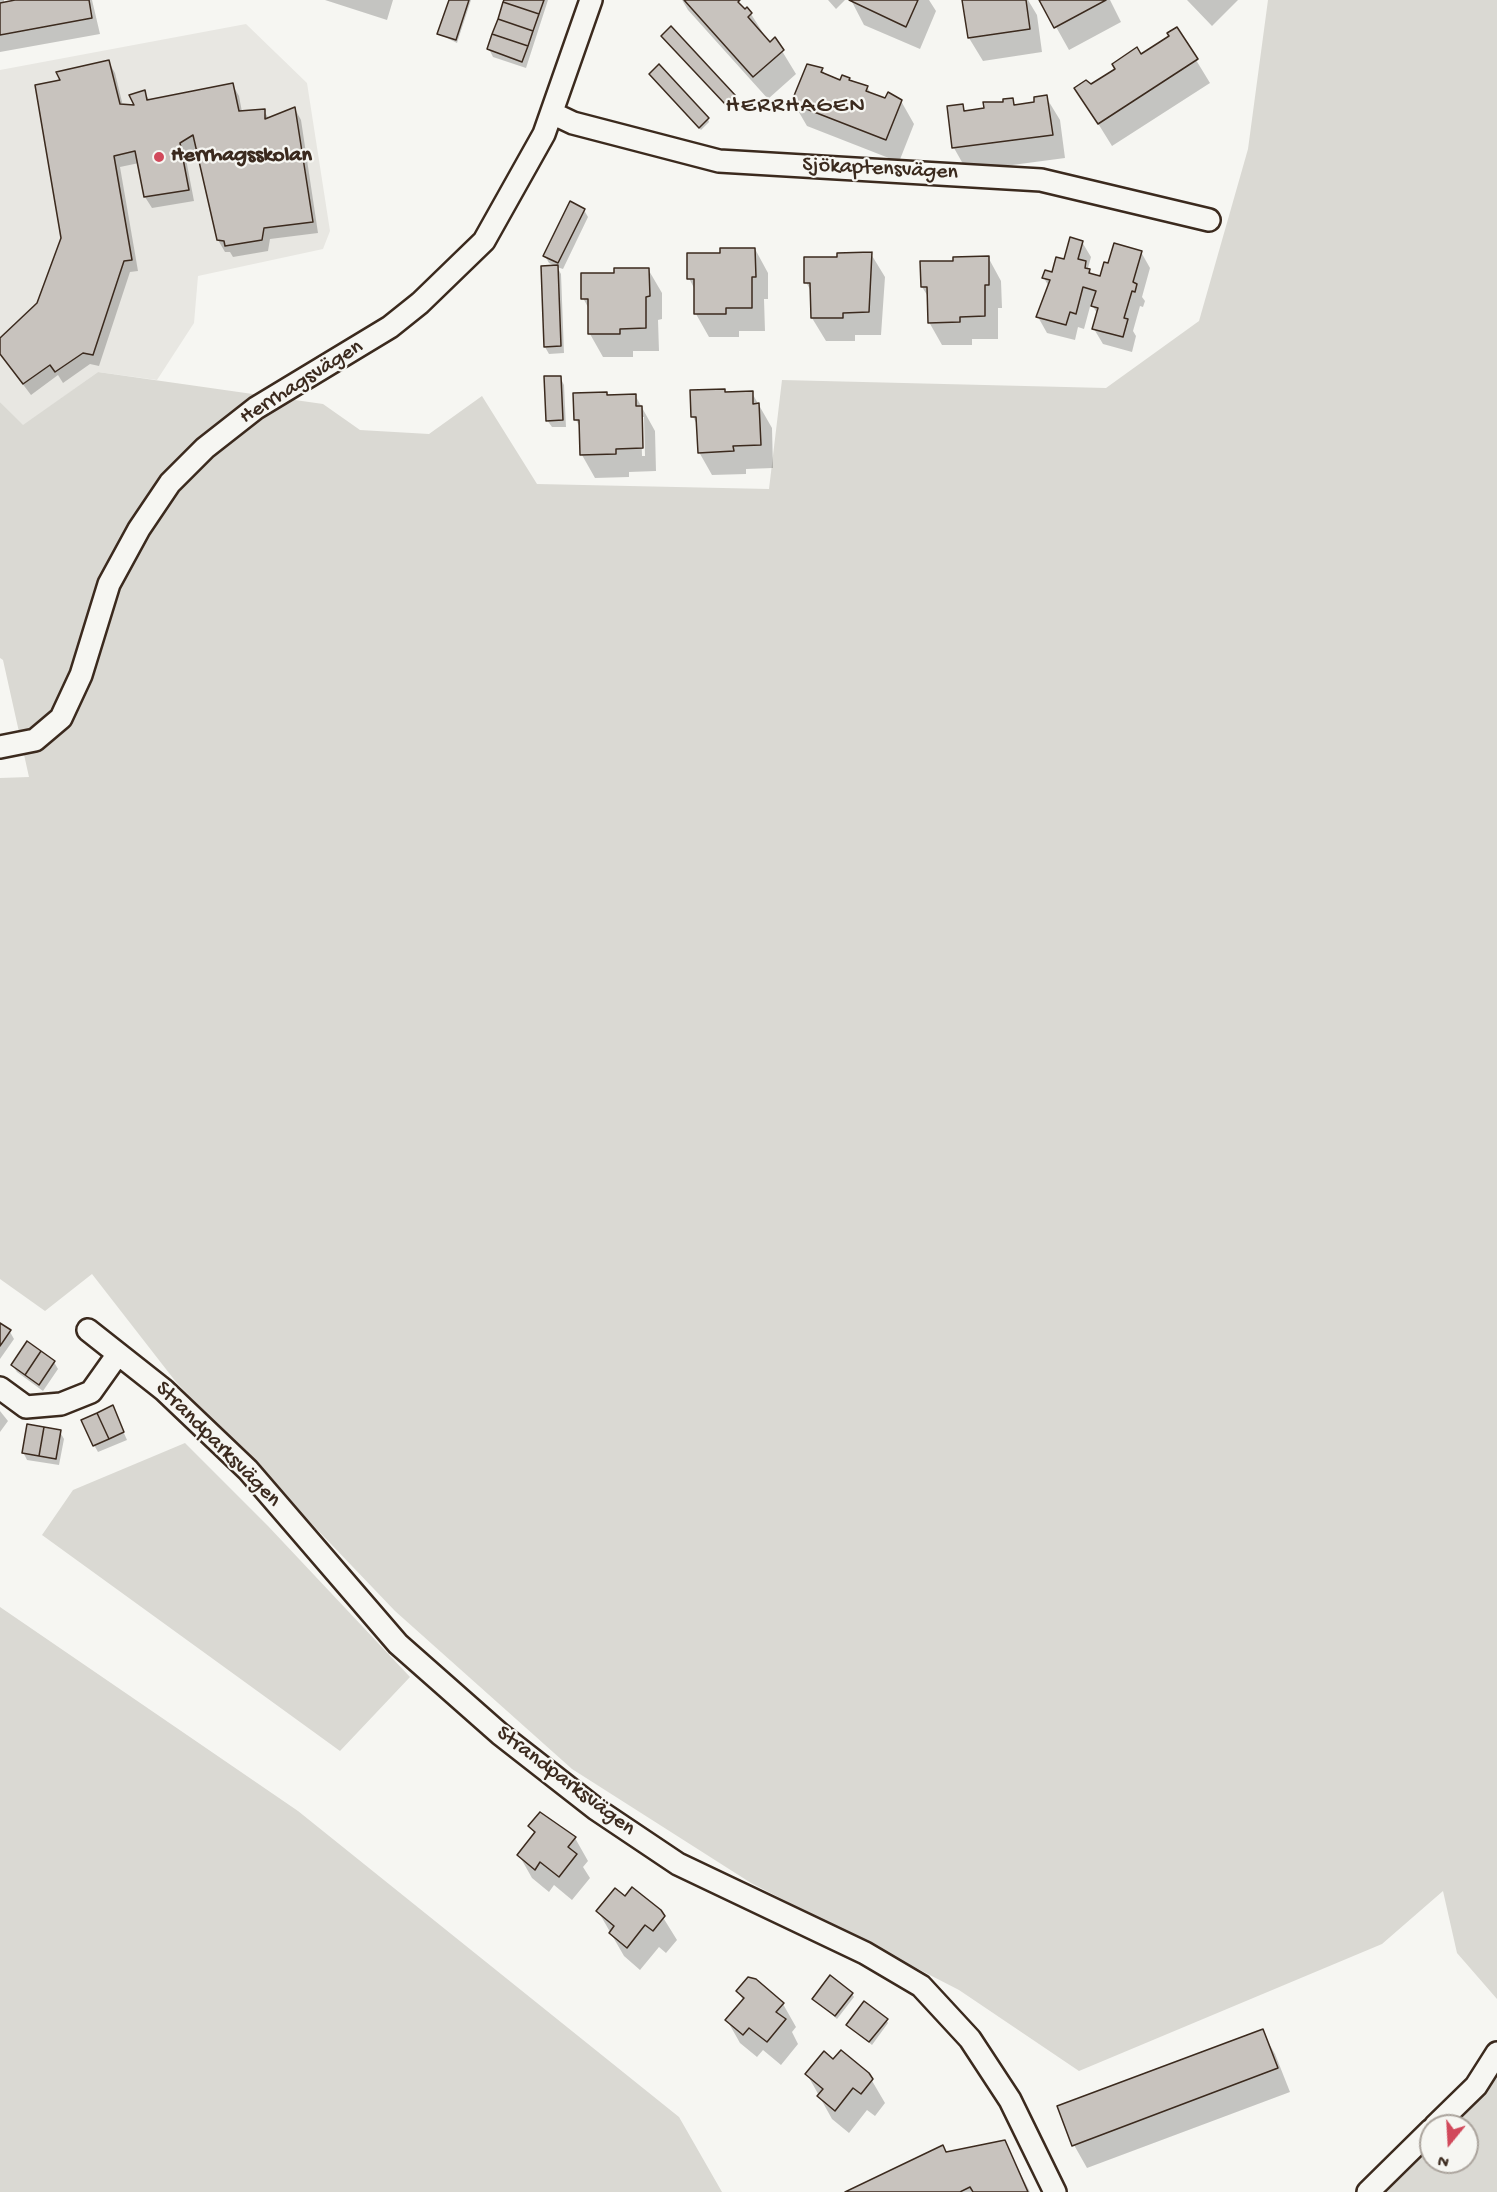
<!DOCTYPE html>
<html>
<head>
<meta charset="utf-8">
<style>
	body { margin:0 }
	#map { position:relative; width:1497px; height:2192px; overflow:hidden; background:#f6f6f2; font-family:"Gochi Hand",sans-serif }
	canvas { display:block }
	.north { position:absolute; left:1419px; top:2114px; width:60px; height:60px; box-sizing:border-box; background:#f6f6f2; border:2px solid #aba49d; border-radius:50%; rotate:198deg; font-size:16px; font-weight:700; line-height:24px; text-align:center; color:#3b2a1e }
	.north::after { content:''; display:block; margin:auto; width:21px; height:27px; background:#d1495b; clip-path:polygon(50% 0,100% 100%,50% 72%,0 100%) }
</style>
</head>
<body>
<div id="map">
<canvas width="1497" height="2192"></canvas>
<div class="north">N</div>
</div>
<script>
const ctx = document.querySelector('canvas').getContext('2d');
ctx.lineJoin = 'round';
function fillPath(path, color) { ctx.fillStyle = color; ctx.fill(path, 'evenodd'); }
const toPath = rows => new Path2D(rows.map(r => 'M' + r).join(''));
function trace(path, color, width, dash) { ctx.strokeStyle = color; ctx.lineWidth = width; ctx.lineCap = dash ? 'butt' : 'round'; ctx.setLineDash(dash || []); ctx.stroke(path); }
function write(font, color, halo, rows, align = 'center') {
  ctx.font = font + ' "Gochi Hand",sans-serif'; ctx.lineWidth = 4.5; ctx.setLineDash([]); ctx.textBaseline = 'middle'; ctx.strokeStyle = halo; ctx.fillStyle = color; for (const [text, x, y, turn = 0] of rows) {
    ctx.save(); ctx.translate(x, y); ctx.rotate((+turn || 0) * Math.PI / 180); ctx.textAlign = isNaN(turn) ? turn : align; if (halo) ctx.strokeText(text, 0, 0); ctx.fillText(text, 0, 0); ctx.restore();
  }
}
fillPath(toPath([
	[246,24,307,83,330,231,323,249,198,276,194,323,157,380,98,372,23,426,0,402,0,70]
]), '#e8e7e2');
fillPath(toPath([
	[1268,0,1497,0,1497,1999,1457,1953,1443,1891,1382,1944,1079,2071,959,1990,751,1883,572,1769,395,1611,176,1382,92,1274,45,1311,0,1279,0,778,29,777,3,660,0,658,0,402,23,425,98,372,323,404,360,430,429,434,482,396,537,484,769,489,782,380,1106,388,1199,321,1248,149],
	[185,1443,268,1526,410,1677,340,1751,42,1535,73,1490],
	[0,1607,298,1811,679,2117,722,2192,0,2192],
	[1497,2078,1497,2192,1383,2192,1431,2144,1431,2162,1467,2162,1467,2126,1449,2126]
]), '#dad9d3');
fillPath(toPath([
	[0,0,4,0,4,3,23,0,92,0,100,34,0,52],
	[325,0,393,0,387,20],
	[450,0,471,0,457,43,439,34],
	[506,0,548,0,526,68,493,57,489,49],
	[682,0,737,0,745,12,747,9,751,14,770,44,782,51,796,74,768,99,688,10],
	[828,0,845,0,836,9],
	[851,0,929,0,936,11,920,49,864,25],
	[964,0,1028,0,1037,15,1042,52,983,61,969,38],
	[1041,0,1110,0,1121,22,1069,50],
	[1187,0,1238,0,1212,26],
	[665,39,734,96,735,99,727,106],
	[1141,56,1196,60,1210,83,1112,146,1076,88,1091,86],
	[108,61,115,73,123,106,136,106,144,92,150,101,232,84,239,96,242,112,264,111,269,119,295,109,301,120,318,233,270,239,268,251,233,257,230,252,225,252,218,240,197,148,185,154,194,201,152,208,145,197,139,163,120,167,138,271,130,272,99,366,90,364,63,383,58,375,31,395,0,354,0,340,38,304,63,238,62,81],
	[822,69,826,76,841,82,849,79,867,87,871,94,886,100,901,101,914,124,899,162,807,126,793,102],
	[653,77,708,119,709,122,701,130],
	[1046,97,1060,120,1065,158,967,171,954,148,948,107,962,106,966,112,1005,104,1012,100,1016,106,1036,103],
	[584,210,588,217,563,269,557,267,561,274,564,353,549,354,545,347,557,267,549,263,545,256],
	[1082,242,1091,257,1088,268,1093,276,1101,278,1141,252,1150,268,1142,297,1145,301,1143,307,1140,306,1133,331,1136,336,1132,352,1103,344,1094,329,1098,315,1091,303,1084,329,1078,327,1075,340,1047,333,1038,317,1049,287,1044,278,1053,274],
	[755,249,768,273,768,299,764,299,765,331,739,331,739,337,709,337,696,314,695,290,689,278],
	[871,254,885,277,881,335,855,335,855,341,826,341,812,318,812,293,806,282,838,258],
	[988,257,1001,281,1002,308,998,308,998,339,972,339,972,345,942,345,929,322,929,298,922,287,955,262],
	[648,269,662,293,662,319,658,320,659,351,633,351,633,357,603,357,590,334,589,309,583,298,616,274],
	[560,377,564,385,566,427,552,427,547,420],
	[752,393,772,428,773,468,746,469,746,474,712,475,699,452,698,426,693,417],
	[575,394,635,395,655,431,656,471,629,472,629,477,595,478,582,455,581,429,576,420],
	[641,417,644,417,645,456,642,456],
	[0,1324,10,1332,14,1339,0,1359],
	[54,1362,58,1369,43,1391,17,1372,12,1365],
	[0,1411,8,1421,0,1432],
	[116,1415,127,1440,98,1452,94,1445],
	[60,1432,64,1439,59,1465,27,1460,23,1452],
	[530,1826,575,1838,588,1861,583,1867,590,1878,572,1900,554,1885,549,1892,532,1878,519,1855,535,1835],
	[625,1898,659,1911,677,1940,666,1953,659,1947,640,1970,624,1956,598,1911],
	[738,1992,783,2004,796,2027,792,2032,798,2044,781,2065,763,2050,757,2057,740,2043,727,2020,743,2000],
	[852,1994,854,1997,837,2019,814,1999],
	[886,2020,888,2023,872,2045,848,2025],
	[1262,2031,1275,2054,1290,2092,1087,2168,1074,2145],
	[833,2061,868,2074,885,2103,875,2116,867,2110,849,2133,832,2119,807,2074],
	[1004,2141,1030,2192,849,2192,946,2154]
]), '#0003');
const building = toPath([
	[15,0,89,0,92,18,0,35,0,3,15,0],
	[449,0,469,0,456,40,437,34,449,0],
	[504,0,544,0,539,14,503,2,504,0],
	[684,0,740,0,738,2,745,9,747,7,752,13,748,17,770,42,775,37,784,50,753,77,684,0],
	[849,0,918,0,906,27,849,0],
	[962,0,1026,0,1030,29,968,38,962,0],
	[1039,0,1106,0,1054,28,1039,0],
	[503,2,539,14,533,31,498,19,503,2],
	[498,19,533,31,528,46,492,34,498,19],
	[671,26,735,95,725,104,661,36,671,26],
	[1177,27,1198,59,1098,124,1074,88,1086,80,1091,84,1115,69,1112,64,1137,47,1141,54,1169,36,1167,33,1177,27],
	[492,34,528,46,522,62,487,49,492,34],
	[109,60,120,104,134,105,129,95,145,90,147,100,233,83,239,111,265,109,265,119,295,107,313,222,264,228,262,240,225,246,224,241,217,240,193,135,180,143,189,190,144,197,135,151,114,156,132,260,124,261,93,355,83,353,55,372,50,365,23,384,0,354,0,338,37,303,61,238,35,85,60,80,56,72,109,60],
	[659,64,709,118,699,128,649,74,659,64],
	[807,64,823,68,821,72,840,80,842,75,850,78,849,80,868,86,866,91,885,98,888,92,902,100,886,140,791,103,807,64],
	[1047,95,1053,135,952,148,947,106,963,104,964,111,984,108,983,102,1003,102,1003,99,1013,98,1014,105,1034,102,1034,97,1047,95],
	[570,201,585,209,558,263,543,256,570,201],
	[1070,237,1083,241,1078,259,1086,261,1085,268,1090,269,1089,273,1100,276,1104,262,1108,263,1114,243,1142,251,1133,282,1137,284,1135,292,1132,291,1124,318,1128,319,1123,337,1092,329,1098,308,1091,306,1096,291,1083,287,1076,314,1070,312,1066,325,1036,317,1050,280,1042,278,1045,270,1052,272,1056,257,1064,259,1070,237],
	[720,248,755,248,756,277,752,277,752,308,726,308,726,314,694,314,694,279,687,279,687,253,720,253,720,248],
	[872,252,869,312,843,313,843,318,811,318,810,283,804,283,804,257,837,257,837,253,872,252],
	[989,256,989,285,985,285,985,316,960,317,960,322,928,323,927,287,921,287,920,261,953,261,953,257,989,256],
	[558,265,561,346,544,347,541,266,558,265],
	[614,268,649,268,650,296,646,297,646,328,620,329,620,334,588,334,588,299,581,299,581,273,614,273,614,268],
	[544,376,561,376,563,420,546,421,544,376],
	[725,389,725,392,753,391,753,404,759,403,761,445,733,446,734,451,698,453,696,417,691,417,690,390,725,389],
	[607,392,607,395,636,394,636,406,642,406,643,448,616,449,616,454,580,455,579,420,574,420,573,393,607,392],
	[0,1323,11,1330,0,1346,0,1323],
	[27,1341,41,1351,25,1375,11,1365,27,1341],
	[41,1351,55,1361,39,1385,25,1375,41,1351],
	[113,1405,124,1432,109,1439,97,1413,113,1405],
	[97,1413,109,1439,93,1446,81,1420,97,1413],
	[27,1424,44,1427,39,1456,22,1453,27,1424],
	[44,1427,61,1430,56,1459,39,1456,44,1427],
	[540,1812,576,1837,568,1847,577,1854,559,1877,540,1862,535,1870,517,1855,535,1832,528,1826,540,1812],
	[632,1887,661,1910,665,1916,653,1931,645,1925,627,1948,609,1933,614,1926,596,1911,615,1888,625,1896,632,1887],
	[830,1975,853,1993,835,2016,812,1999,830,1975],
	[748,1977,756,1979,784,2003,776,2012,786,2019,767,2042,749,2028,743,2035,725,2020,744,1998,736,1991,748,1977],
	[864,2001,888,2019,869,2042,846,2025,864,2001],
	[1263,2029,1278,2068,1072,2146,1057,2106,1263,2029],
	[841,2050,869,2073,873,2079,861,2094,853,2088,835,2111,817,2096,823,2089,805,2074,824,2051,833,2059,841,2050],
	[1005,2140,1028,2192,973,2192,970,2187,960,2192,845,2192,943,2145,946,2152,1005,2140]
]);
fillPath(building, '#c8c3be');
trace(building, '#3b2a1e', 1.5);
const minor = toPath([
	[554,114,573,123,719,161,1041,180,1209,220],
	[0,747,35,740,61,718,81,675,109,584,139,529,170,483,205,448,256,408,390,327,420,303,484,241,544,134,591,0],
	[88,1330,164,1390,248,1470,398,1644,500,1734,596,1809,678,1864,865,1953,921,1986,970,2039,1010,2100,1055,2192],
	[0,1388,26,1407,61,1404,91,1392,118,1354],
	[1435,2126,1476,2086,1497,2053],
	[1368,2192,1431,2130]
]);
trace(minor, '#3b2a1e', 26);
trace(minor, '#f6f6f2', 21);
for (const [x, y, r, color] of [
	[159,157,6,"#d1495b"]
]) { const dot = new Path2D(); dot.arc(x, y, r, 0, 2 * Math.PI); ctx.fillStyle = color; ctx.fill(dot); trace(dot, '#f6f6f2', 2); }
write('bold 22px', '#3b2a1e', '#f6f6f2', [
	["Herrhagsskolan",171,157]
], 'left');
write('22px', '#3b2a1e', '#f6f6f2', [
	["Sjökaptensvägen",880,170,3],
	["Herrhagsvägen",302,383,-32],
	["Strandparksvägen",217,1445,45],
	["Strandparksvägen",565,1782,37]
]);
ctx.letterSpacing = '1.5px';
write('24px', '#3b2a1e', '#f6f6f2', [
	["HERRHAGEN",796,107]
]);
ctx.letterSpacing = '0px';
</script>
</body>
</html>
